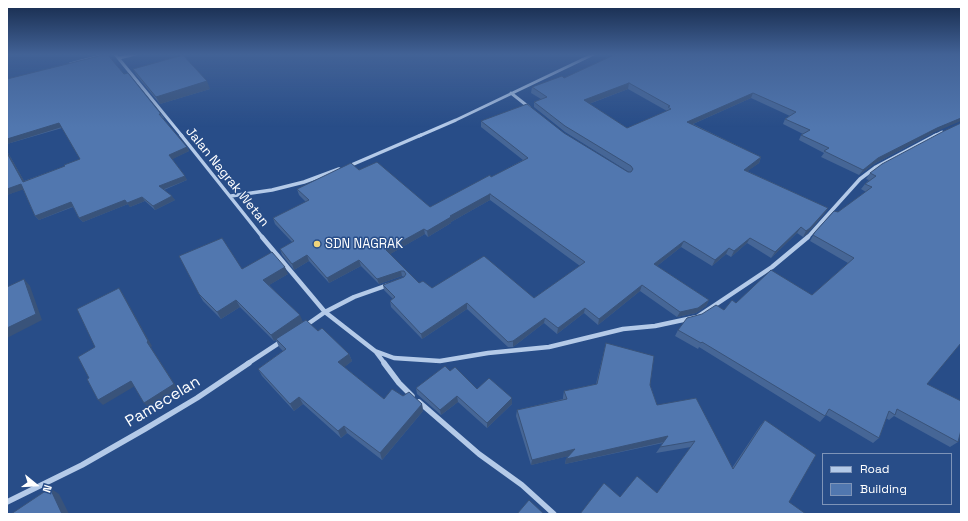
<!DOCTYPE html>
<html>
<head>
<meta charset="utf-8">
<style>
	body { margin:0 }
	#map { position:relative; width:968px; height:521px; overflow:hidden; background:#284d88; font-family:"Space Grotesk",sans-serif }
	canvas { display:block }
	.frame { position:absolute; inset:0; border:8px solid #fff; pointer-events:none }
	.legend { position:absolute; left:822px; top:453px; width:130px; height:52px; box-sizing:border-box; background:#284d88; border:1px solid #7e94b8; margin:0; padding:5px 7px; list-style:none; font-size:12px; color:#fff }
	.legend li { display:flex; align-items:center; gap:8px; height:20px }
	.legend b { width:20px; border:1px solid #7e94b8 }
	.north { position:absolute; left:16px; top:465px; width:40px; height:40px; -webkit-text-stroke:3px #284d88; paint-order:stroke; rotate:108deg; font-size:11px; font-weight:700; line-height:16px; text-align:center; color:#fff }
	.north::after { content:''; display:block; margin:auto; width:14px; height:18px; background:#fff; clip-path:polygon(50% 0,100% 100%,50% 72%,0 100%) }
</style>
</head>
<body>
<div id="map">
<canvas width="968" height="521"></canvas>
<div class="frame"></div>
<ul class="legend">
<li><b style="height:5px;background:#b4cae8"></b>Road</li>
<li><b style="height:11px;background:#5177af"></b>Building</li>
</ul>
<div class="north">N</div>
</div>
<script>
const ctx = document.querySelector('canvas').getContext('2d');
ctx.lineJoin = 'round';
const toPath = rows => new Path2D(rows.map(r => 'M' + r).join(''));
function trace(path, color, width, dash) { ctx.strokeStyle = color; ctx.lineWidth = width; ctx.lineCap = dash ? 'butt' : 'round'; ctx.setLineDash(dash || []); ctx.stroke(path); }
function fillPath(path, color) { ctx.fillStyle = color; ctx.fill(path, 'evenodd'); }
function write(font, color, halo, rows, align = 'center') {
  ctx.font = font + ' "Space Grotesk",sans-serif'; ctx.lineWidth = 3; ctx.setLineDash([]); ctx.textBaseline = 'middle'; ctx.strokeStyle = halo; ctx.fillStyle = color; for (const [text, x, y, turn = 0] of rows) {
    ctx.save(); ctx.translate(x, y); ctx.rotate((+turn || 0) * Math.PI / 180); ctx.textAlign = isNaN(turn) ? turn : align; if (halo) ctx.strokeText(text, 0, 0); ctx.fillText(text, 0, 0); ctx.restore();
  }
}
trace(toPath([
	[115,54,182,136],
	[119,58,136,54],
	[70,64,108,54],
	[511,93,530,108],
	[419,136,456,120,594,54],
	[934,136,942,132]
]), '#b4cae8', 3);
trace(toPath([
	[181,135,263,238],
	[349,166,421,135],
	[231,196,272,190,304,182,339,169],
	[807,238,860,179,876,167,936,135]
]), '#b4cae8', 3.5);
trace(toPath([
	[262,237,325,312,375,351,394,358,440,361,488,353,549,347,623,329,655,326,697,317,772,267,808,237],
	[305,326,325,312,354,297,388,285],
	[376,352,385,364],
	[247,364,282,341]
]), '#b4cae8', 4.5);
trace(toPath([
	[384,363,399,383,412,396],
	[419,402,479,454,522,485,554,514],
	[7,502,82,465,145,429,197,398,249,363]
]), '#b4cae8', 5.5);
fillPath(toPath([
	[616,54,933,133,874,164,859,175,821,157,824,153,799,140,801,135,803,134,783,124,785,119,790,116,751,98,693,124,761,157,759,163,747,171,828,208,824,214,807,234,803,237,797,233,771,258,747,243,731,257,726,254,712,266,681,247,657,266,709,300,706,306,696,313,677,317,640,291,598,325,584,313,557,334,544,323,513,347,508,347,467,309,422,339,391,307,390,301,393,299,384,290,383,285,404,277,402,276,379,284,361,266,329,283,309,261,294,270,282,255,280,249,292,242,275,224,273,218,306,202,299,195,297,189,359,170,430,207,491,177,523,160,481,127,481,121,564,133,628,172,629,172,565,132,534,107,534,102,541,99,531,93,532,87,564,78],
	[628,89,667,111,627,128,589,104],
	[490,200,580,266,534,298,432,288,419,283,390,254,425,234,428,237,451,223,451,222],
	[133,69,210,89,160,104,137,76],
	[124,74,161,114,164,118,163,118,187,147,189,151,172,159,187,180,164,190,175,200,155,210,145,201,130,207,128,204,83,222,79,218,73,207,39,220,35,216,23,189,7,195,7,151,24,181,65,166,80,159,62,128,7,144],
	[961,123,927,384,958,442,950,447,894,416,889,420,886,418,879,438,873,443,826,415,820,422,699,347,698,349,675,336,678,330,724,310,736,303,812,295,848,263,810,241,815,232,838,212,866,192,861,189,865,184,869,180,866,179,870,173],
	[242,269,288,274,269,285,303,322,318,331,349,354,352,361,344,367,384,399,403,396,422,404,423,411,382,460,347,433,341,438,303,404,294,411,262,376,258,369,283,351,279,347,276,340,274,341,240,307,221,319,203,301,199,294],
	[606,343,650,385,657,405,732,468,760,426,765,420,789,502,620,497,657,493,691,447,656,453,663,443,565,464,566,459,568,456,531,465,516,416,517,410,563,399,563,397,564,391,596,384],
	[450,371,477,389,512,398,512,404,487,428,458,402,441,415,417,394,416,388]
]), '#466696');
fillPath(toPath([
	[207,81,210,89,160,104,156,97],
	[629,83,628,89,583,106,584,100],
	[753,93,751,98,686,127,687,122],
	[961,118,961,121,933,133,874,164,859,175,863,170,878,158,937,128],
	[59,123,62,127,7,144,7,139],
	[187,147,189,151,171,160,169,155],
	[7,151,27,186,23,182,7,153],
	[761,157,759,163,741,176,744,170],
	[185,176,187,180,162,190,159,186],
	[21,184,25,189,7,195,7,189],
	[490,194,490,200,451,222,451,223,428,237,427,231,450,216],
	[172,196,175,200,155,210,153,206],
	[142,197,145,201,130,207,127,203],
	[125,200,128,204,83,222,79,218],
	[71,202,74,206,39,220,35,216],
	[828,208,824,214,807,234,803,237,806,231],
	[801,227,797,233,771,258,775,252],
	[424,229,425,234,387,256,386,250],
	[750,238,747,243,731,257,734,251],
	[684,241,681,247,652,270,654,264],
	[729,248,726,254,712,266,715,260],
	[307,255,309,261,294,270,292,264],
	[359,260,361,266,329,283,327,278],
	[285,267,288,274,266,287,263,280],
	[401,271,402,276,379,284,377,279],
	[24,279,30,286,42,320,7,338,7,328],
	[642,285,640,291,598,325,599,319],
	[119,288,123,294,152,346,151,347,178,389,149,408,144,403,147,342],
	[236,300,240,307,221,319,217,312],
	[709,300,706,306,696,313,677,317,680,312],
	[467,303,467,309,422,339,421,334],
	[585,308,584,313,557,334,558,328],
	[300,315,303,322,274,341,271,335],
	[545,318,544,323,513,347,513,341],
	[349,354,352,361,341,370,338,362],
	[131,381,135,386,103,405,98,400],
	[457,396,458,402,441,415,440,410],
	[299,397,303,404,294,411,290,404],
	[512,398,512,404,487,428,487,423],
	[422,404,423,411,382,460,380,453],
	[344,426,347,433,341,438,338,431],
	[668,436,664,442,565,464,566,459],
	[575,449,573,455,531,465,532,460],
	[50,488,59,494,69,514,62,514]
]), '#39537a');
const building = toPath([
	[107,54,124,74,128,73,161,114,159,114,187,147,169,155,185,176,159,186,172,196,153,206,142,197,127,203,125,200,79,218,71,202,35,216,21,184,7,189,7,153,23,182,65,166,64,165,80,159,59,123,7,139,7,79,107,54],
	[616,54,961,54,961,118,937,128,878,158,863,170,824,151,829,148,801,135,810,130,785,119,796,112,753,93,687,122,761,157,744,170,828,208,810,228,806,231,801,227,775,252,750,238,734,251,729,248,715,260,684,241,654,264,709,300,698,308,680,312,642,285,599,319,585,308,558,328,545,318,513,341,508,342,467,303,421,334,390,301,395,297,383,285,404,277,406,274,404,271,401,271,377,279,359,260,327,278,307,255,292,264,280,249,294,241,273,218,309,200,297,189,351,163,359,170,377,162,430,207,490,175,491,177,528,158,481,121,527,104,564,133,628,172,631,172,633,169,631,166,565,126,534,102,547,97,532,87,562,76,564,78,616,54],
	[629,83,670,106,668,107,671,109,627,128,584,100,629,83],
	[490,194,585,262,534,298,484,256,432,288,423,281,419,283,386,250,424,229,427,231,451,217,450,216,490,194],
	[183,55,207,81,156,97,133,69,183,55],
	[961,123,961,343,927,384,961,401,961,430,958,442,897,409,895,415,889,411,879,438,829,409,825,416,702,342,701,343,678,330,687,318,702,314,716,305,724,310,732,300,736,303,771,270,812,295,854,258,813,235,815,232,834,211,838,212,872,187,865,184,876,176,870,173,882,164,944,131,961,123],
	[222,238,242,269,272,252,285,267,263,280,300,315,271,335,236,300,217,312,199,294,179,256,222,238],
	[24,279,36,314,7,328,7,287,24,279],
	[119,288,148,341,147,342,174,384,144,403,131,381,98,400,87,379,89,378,78,357,95,347,77,309,119,288],
	[306,320,318,331,322,328,349,354,338,362,384,399,392,389,403,396,409,392,422,404,380,453,344,426,338,431,299,397,290,404,258,369,286,349,276,339,306,320],
	[606,343,654,356,650,385,657,405,696,398,733,469,765,420,816,455,789,502,806,514,580,514,604,483,620,497,637,476,657,493,695,441,660,447,668,436,566,459,575,449,532,460,517,410,567,399,564,391,597,384,606,343],
	[445,366,450,371,455,367,477,389,489,378,512,398,487,423,457,396,440,410,416,388,445,366],
	[50,488,62,514,11,514,50,488],
	[529,500,544,514,517,514,529,500]
]);
fillPath(building, '#5177af');
trace(building, '#39537a', 1);
const sky = ctx.createLinearGradient(0, 0, 0, 127);
sky.addColorStop(0, '#162a4b');
sky.addColorStop(0.43, '#426296');
sky.addColorStop(1, '#42629600');
ctx.fillStyle = sky;
ctx.fillRect(0, 0, 968, 127);
for (const [x, y, r, color] of [
	[317,244,4,"#f0d47b"]
]) { const dot = new Path2D(); dot.arc(x, y, r, 0, 2 * Math.PI); ctx.fillStyle = color; ctx.fill(dot); trace(dot, '#284d88', 1.5); }
write('13px', '#fff', '#284d88', [
	["Jalan Nagrak Wetan",227,177,51]
]);
write('13px', '#fff', '#284d88', [
	["SDN NAGRAK",325,244]
], 'left');
write('16px', '#fff', '#284d88', [
	["Pamecelan",163,402,-31]
]);
</script>
</body>
</html>
